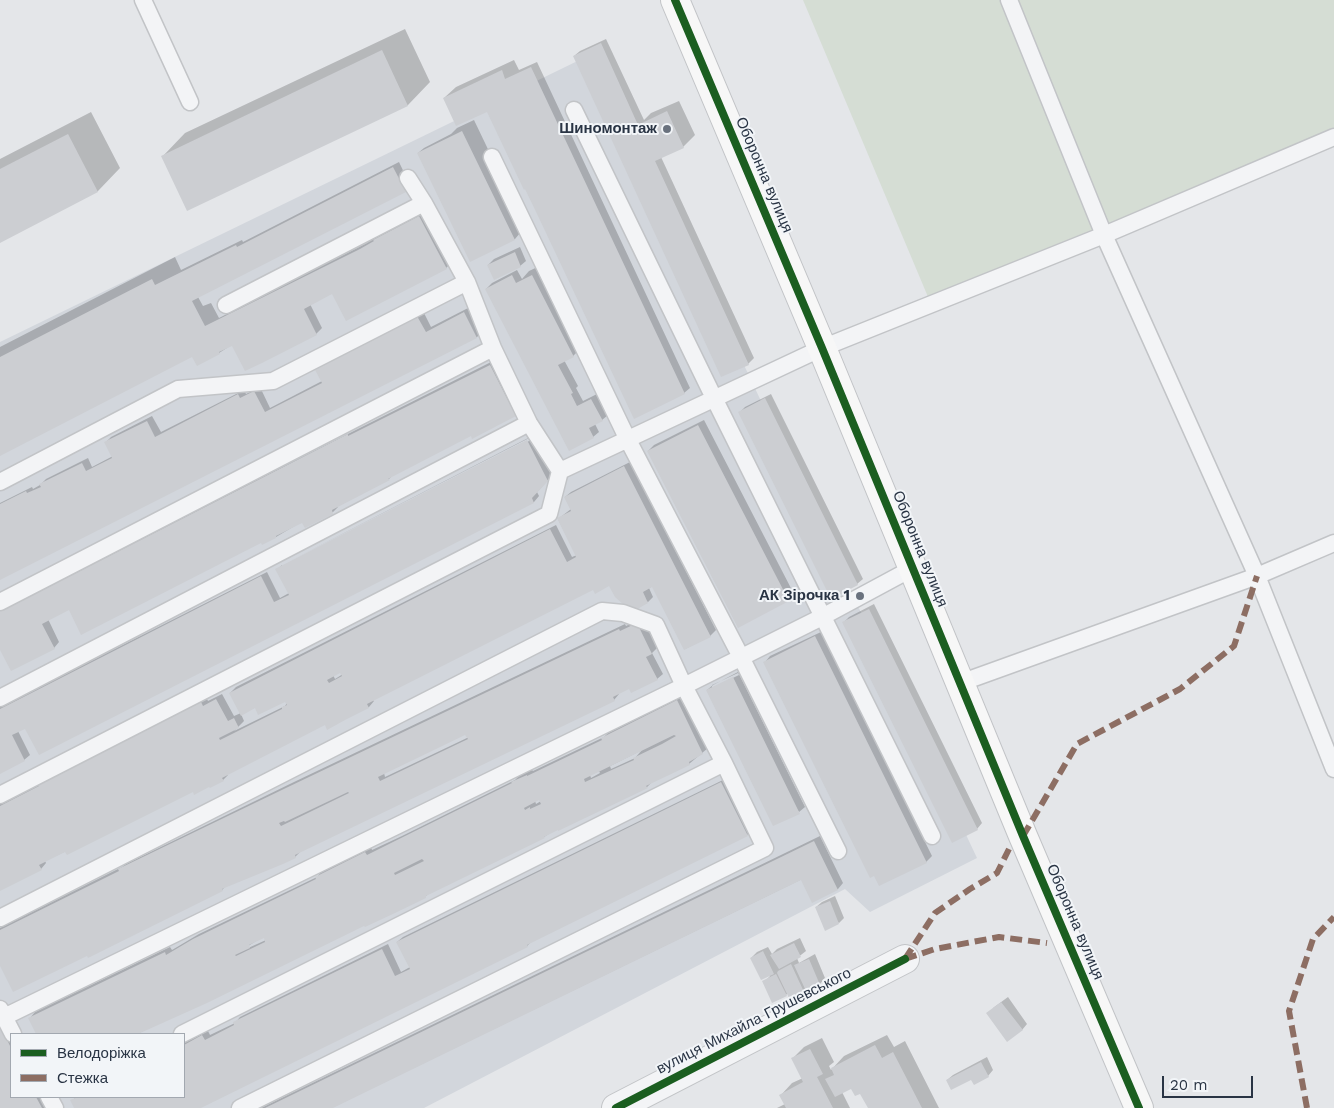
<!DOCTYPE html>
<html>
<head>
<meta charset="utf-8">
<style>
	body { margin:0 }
	#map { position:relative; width:1334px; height:1108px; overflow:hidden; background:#e4e6e9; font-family:"Work Sans",sans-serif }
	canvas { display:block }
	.legend { position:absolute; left:10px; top:1033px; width:175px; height:65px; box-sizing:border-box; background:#f2f5f8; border:1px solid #a2a8b0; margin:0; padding:6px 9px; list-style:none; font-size:15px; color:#293444 }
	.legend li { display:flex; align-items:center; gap:10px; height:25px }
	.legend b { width:25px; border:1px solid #a2a8b0 }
	.scale { position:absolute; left:1162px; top:1076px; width:91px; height:22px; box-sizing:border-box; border:2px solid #293444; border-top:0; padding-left:6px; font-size:15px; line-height:18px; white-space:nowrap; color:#293444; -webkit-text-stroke:4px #f2f5f8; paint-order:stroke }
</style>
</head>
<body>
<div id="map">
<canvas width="1334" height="1108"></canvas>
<ul class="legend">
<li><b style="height:6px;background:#1b5e20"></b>Велодоріжка</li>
<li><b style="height:6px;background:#8d6e63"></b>Стежка</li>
</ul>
<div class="scale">20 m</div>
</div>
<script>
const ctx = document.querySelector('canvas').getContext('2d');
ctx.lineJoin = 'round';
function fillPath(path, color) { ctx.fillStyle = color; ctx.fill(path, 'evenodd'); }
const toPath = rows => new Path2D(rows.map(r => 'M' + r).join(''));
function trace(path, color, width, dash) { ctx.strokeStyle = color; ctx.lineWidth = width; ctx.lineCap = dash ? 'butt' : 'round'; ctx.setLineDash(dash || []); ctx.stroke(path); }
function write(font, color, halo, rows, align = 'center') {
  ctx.font = font + ' "Work Sans",sans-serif'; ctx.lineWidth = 4; ctx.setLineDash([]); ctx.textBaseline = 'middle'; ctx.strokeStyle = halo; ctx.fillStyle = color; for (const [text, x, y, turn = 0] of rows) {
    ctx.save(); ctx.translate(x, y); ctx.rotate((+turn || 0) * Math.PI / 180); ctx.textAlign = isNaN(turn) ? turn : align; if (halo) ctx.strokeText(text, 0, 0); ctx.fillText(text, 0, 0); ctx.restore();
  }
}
fillPath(toPath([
	[596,52,977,858,870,912,845,889,424,1108,0,1108,0,342],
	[11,1034,184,1034,184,1097,11,1097]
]), '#d2d6dc');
fillPath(toPath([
	[803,0,1334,0,1334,139,931,304]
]), '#d5ddd4');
fillPath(toPath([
	[405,29,430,82,408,105,188,209,163,156,185,133],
	[606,39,644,120,651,113,679,101,695,135,683,147,661,157,754,358,748,364,574,56,580,51],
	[514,60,519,70,537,62,690,388,684,393,493,108,444,98,456,87],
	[91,112,120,168,98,191,0,241,0,159],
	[474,120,497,168,491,174,520,233,515,239,471,260,418,153,424,148,451,134,457,128],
	[399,162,410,185,405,191,198,297,203,306,211,303,219,318,367,243,380,234,425,211,452,262,446,268,333,292,310,304,322,328,316,334,233,344,219,353,193,355,0,455,0,347,175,257,181,270,242,240,243,242],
	[520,247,526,261,520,266,488,265,494,259],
	[544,264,585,344,573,356,564,360,578,386,576,388,583,401,597,394,608,415,602,420,595,424,599,432,593,437,486,289,492,283,517,270,522,279,529,271],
	[470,307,482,332,477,337,0,578,0,503,32,487,33,489,40,485,46,479,88,458,92,467,113,456,106,442,111,437,152,416,161,432,244,390,246,394,260,387,270,408,322,381,423,311,431,327],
	[495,360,521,410,515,415,472,434,393,475,389,479,338,506,338,507,333,512,305,526,303,521,276,537,69,608,48,619,59,642,54,648,0,648,0,609],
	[771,394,863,579,857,584,740,412,745,407],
	[704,420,794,594,789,600,739,626,648,451,654,445],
	[532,436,282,565,533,436,553,474,537,492,539,496,534,502,39,753,26,727,18,731,30,755,24,760,0,773,0,707,267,572,280,598,289,593,277,570,282,565,282,567,533,439],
	[630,462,716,630,710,636,685,649,653,586,649,588,653,597,648,602,610,585,593,588,373,700,374,701,369,707,345,719,325,724,227,773,228,775,223,780,193,790,45,861,46,863,41,869,0,890,0,804,206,697,208,701,222,694,234,716,241,713,230,693,236,687,556,525,572,557,577,555,558,519,571,509,565,497,571,492],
	[341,671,343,674,335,679,333,675],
	[286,700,287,703,285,706,234,731,244,721,241,714,256,707],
	[874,604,982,823,977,829,844,622,849,617],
	[643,618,657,648,652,653,663,674,657,679,630,687,619,693,619,694,614,700,301,851,295,857,226,886,222,890,87,954,0,963,0,928,122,867,126,864,294,782,625,624,626,626],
	[465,734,469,737,385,777,384,773],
	[821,632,932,856,926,862,765,662,770,656],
	[738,672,805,807,799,812,707,690,713,685],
	[738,673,739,675,712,688,712,685],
	[683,696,708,748,689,764,652,782,647,787,558,828,544,837,428,894,425,897,365,924,137,1034,37,1034,30,1018,35,1012,170,947,172,950,199,934,317,877,322,871,343,861,371,847,372,850,402,836,515,780,519,776,532,770,533,771,604,737,608,733],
	[642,750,635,758,611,769,610,766],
	[599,771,600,773,591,778,590,775],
	[540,799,541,801,536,804,535,801],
	[264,936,266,940,246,949,245,948],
	[727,778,753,829,747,835,532,941,527,946,198,1108,75,1108,72,1101,76,1097,184,1097,184,1043,208,1031,210,1035,235,1023,240,1017,388,944,401,972,410,967,397,942,403,937],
	[820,836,843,883,838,889,813,901,802,879,331,1108,261,1108],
	[835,896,844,918,839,923,816,907,822,902],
	[800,938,806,951,797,958,799,963,815,954,825,978,820,984,790,997,788,993,786,995,764,982,770,976,751,958,757,952,768,947,772,954,777,949],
	[1008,997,1027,1024,1022,1030,993,1008],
	[0,1010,11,1034,11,1097,44,1097,50,1108,0,1108],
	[887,1035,894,1047,905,1041,939,1108,869,1108,861,1092,852,1087,842,1092,850,1108,777,1108,785,1104,781,1095,792,1083,803,1078,792,1059,804,1047,822,1038,834,1062,829,1066,831,1070,844,1056],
	[987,1057,993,1070,988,1076,947,1080,953,1075]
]), '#0003');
fillPath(toPath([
	[601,43,638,125,667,111,684,148,655,161,749,365,721,377,573,56],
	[382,50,408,106,187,211,161,156],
	[531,67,685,394,634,419,538,216,525,189,524,190,487,112,456,126,443,98,502,70,505,79],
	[462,131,515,240,470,262,417,153],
	[68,134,98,192,0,243,0,169],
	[393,167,406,192,192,301,205,326,360,249,374,241,373,240,419,216,447,269,346,321,332,294,304,309,317,335,262,363,245,371,232,346,219,352,220,354,197,366,192,357,0,456,0,357,152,279,155,285,236,245,237,247],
	[515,252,521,267,494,280,487,265],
	[512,275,516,283,532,275,574,357,558,365,573,393,571,394,577,406,591,399,603,421,589,428,594,438,569,451,485,289],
	[464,312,477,338,0,580,0,504,26,491,27,493,41,487,39,484,82,463,86,471,112,458,104,442,147,421,155,437,238,394,240,398,254,391,265,412,322,383,314,368,417,316,426,332],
	[490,365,516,416,472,439,471,436,388,479,390,480,332,510,333,514,305,528,302,523,276,536,276,538,262,545,261,543,81,635,69,610,42,624,55,649,11,671,0,650,0,610,26,597,27,598,348,434,348,436],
	[765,398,858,585,831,599,738,412],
	[698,425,789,601,738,628,647,451],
	[527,440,548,481,532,498,534,503,39,755,25,729,12,735,25,761,0,774,0,709,261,576,274,602,289,595,275,569],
	[624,466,711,637,684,650,652,587,643,592,648,603,632,612,615,597,609,586,595,594,593,590,367,704,369,708,345,720,327,730,325,725,222,778,224,781,210,788,209,787,194,795,193,792,67,855,65,852,39,865,42,870,0,891,0,806,39,786,38,784,201,702,203,706,216,699,228,721,234,718,239,728,219,738,220,740,282,709,282,707,287,705,285,702,258,715,255,708,241,716,229,693,550,529,567,562,576,557,557,518,571,511,564,497],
	[340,673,342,676,329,683,327,680],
	[869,609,978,830,952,843,842,622],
	[637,623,652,654,646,657,658,680,631,693,629,689,613,697,615,701,295,855,296,858,283,864,222,889,223,891,88,958,87,956,13,992,0,966,0,930,119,871,118,869,288,787,619,629,620,631],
	[465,735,468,739,380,781,378,777],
	[348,792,349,793,281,826,279,823,284,821,285,822],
	[815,636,927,863,879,886,874,876,870,878,763,662],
	[733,677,800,814,773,826,706,690],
	[677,700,703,754,689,762,690,765,646,786,648,788,558,831,558,830,544,837,545,838,426,896,426,898,395,913,365,927,364,926,207,1003,138,1034,36,1034,28,1018,165,952,166,955,193,939,316,879,315,877,365,852,367,855,395,841,512,783,511,782,527,775,527,776,602,740,601,738],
	[674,735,676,736,662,744,633,758,634,760,585,782,584,779],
	[539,800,541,804,530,809,530,807,525,810,524,808],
	[422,859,424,861,395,875,394,873],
	[264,938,265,942,236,956,235,955,250,948,249,945],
	[721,782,748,836,527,945,528,947,201,1108,74,1108,70,1100,78,1097,184,1097,184,1045,202,1035,205,1040,234,1025,233,1022,382,949,395,976,410,969,396,942],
	[814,841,838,890,812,903,801,880,333,1108,265,1108],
	[830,901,839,924,825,931,815,907],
	[794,943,801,957,779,969,770,955],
	[763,951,774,974,761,980,750,958],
	[809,959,820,985,806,991,794,965],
	[791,964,804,992,789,998,777,973,778,971],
	[776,974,787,996,772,1003,762,981],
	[1001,1002,1023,1030,1007,1042,986,1013],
	[0,1025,11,1048,11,1097,36,1097,42,1108,0,1108],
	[875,1045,882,1058,893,1052,922,1108,868,1108,860,1094,855,1096,851,1089,835,1097,825,1079,834,1075,831,1068],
	[810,1049,823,1074,817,1077,833,1108,786,1108,779,1095,803,1082,791,1058],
	[981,1062,989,1077,974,1085,971,1080,951,1090,946,1080]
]), '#ccced2');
const lane = toPath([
	[143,0,190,102],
	[1009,0,1104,235,1257,576,1334,769],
	[574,110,714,398,932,836],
	[492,157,628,440,741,657,838,851],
	[408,178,424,203,467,282,493,348,529,423,560,471],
	[226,305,424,203],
	[0,482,178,389,273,381,467,282],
	[0,602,493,348],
	[960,683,1257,576,1334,543],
	[0,698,529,423],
	[0,795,549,514,560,471,822,348,1104,235,1334,137],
	[0,918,602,611,623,613,656,625,684,686,724,763,765,848,240,1108],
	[0,1009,13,1034],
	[4,1017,684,686,822,617,913,568],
	[182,1034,724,763],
	[49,1097,55,1108]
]);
const street = toPath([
	[616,1108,905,959]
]);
const secondary = toPath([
	[675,0,822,348,1023,836,1139,1108]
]);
trace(lane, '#c2c4c7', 19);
trace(street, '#c2c4c7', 30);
trace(secondary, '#c2c4c7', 30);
trace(lane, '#f3f4f6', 16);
trace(street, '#f3f4f6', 28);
trace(secondary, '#f7f7f7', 28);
trace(toPath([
	[1023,836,1077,744,1180,689,1234,646,1257,576],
	[905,959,935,913,970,889,997,873,1009,849],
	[905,959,935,949,999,937,1047,943],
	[1307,1108,1289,1011,1313,939,1334,917]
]), '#8d6e63', 6, [12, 6]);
trace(toPath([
	[675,0,822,348,1023,836,1139,1108],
	[616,1108,905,959]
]), '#1b5e20', 8);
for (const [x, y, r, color] of [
	[667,129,5,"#6a727e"],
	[860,596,5,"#6a727e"]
]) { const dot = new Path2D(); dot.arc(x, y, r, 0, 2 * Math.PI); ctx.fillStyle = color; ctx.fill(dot); trace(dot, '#f2f5f8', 2); }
write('bold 15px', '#293444', '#f2f5f8', [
	["Шиномонтаж",657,129],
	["АК Зірочка 1",850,596]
], 'right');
write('15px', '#293444', '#f2f5f8', [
	["Оборонна вулиця",764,175,67],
	["Оборонна вулиця",920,549,68],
	["Оборонна вулиця",1075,922,67],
	["вулиця Михайла Грушевського",754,1021,-27]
]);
</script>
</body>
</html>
